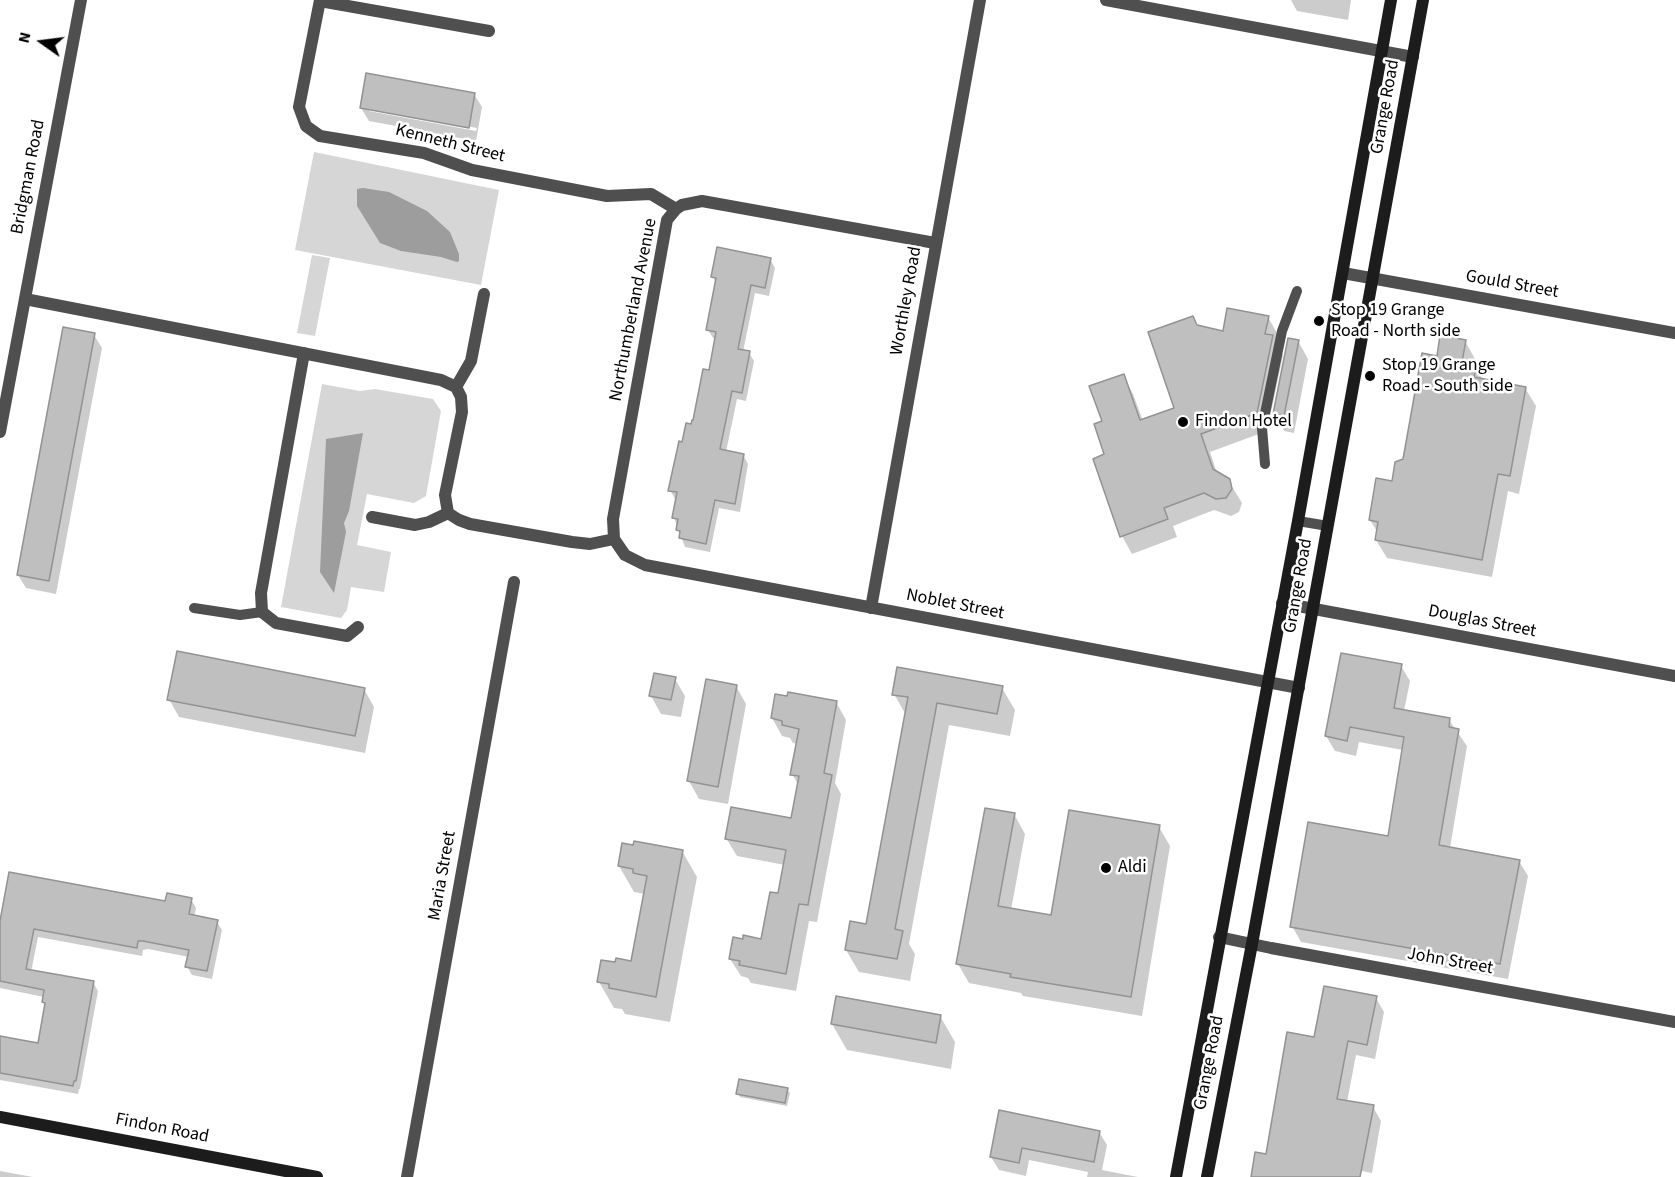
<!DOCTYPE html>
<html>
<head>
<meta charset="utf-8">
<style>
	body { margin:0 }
	#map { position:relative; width:1675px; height:1177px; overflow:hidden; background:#fff; font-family:"Source Sans 3",sans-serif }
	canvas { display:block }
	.north { position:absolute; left:12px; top:12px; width:60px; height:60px; -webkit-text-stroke:4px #fff; paint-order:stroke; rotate:284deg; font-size:16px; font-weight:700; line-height:24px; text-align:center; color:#000 }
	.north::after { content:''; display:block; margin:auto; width:21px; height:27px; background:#000; clip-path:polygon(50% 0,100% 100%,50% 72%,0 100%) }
</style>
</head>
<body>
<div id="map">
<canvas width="1675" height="1177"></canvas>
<div class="north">N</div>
</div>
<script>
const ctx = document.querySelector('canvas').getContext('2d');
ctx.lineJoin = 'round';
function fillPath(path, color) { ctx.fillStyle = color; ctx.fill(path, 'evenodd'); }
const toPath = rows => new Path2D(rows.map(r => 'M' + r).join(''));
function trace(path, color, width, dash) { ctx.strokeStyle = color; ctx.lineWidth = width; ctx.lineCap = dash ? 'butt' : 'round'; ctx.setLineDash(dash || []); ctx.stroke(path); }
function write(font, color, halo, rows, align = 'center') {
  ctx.font = font + ' "Source Sans 3",sans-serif'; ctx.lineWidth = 5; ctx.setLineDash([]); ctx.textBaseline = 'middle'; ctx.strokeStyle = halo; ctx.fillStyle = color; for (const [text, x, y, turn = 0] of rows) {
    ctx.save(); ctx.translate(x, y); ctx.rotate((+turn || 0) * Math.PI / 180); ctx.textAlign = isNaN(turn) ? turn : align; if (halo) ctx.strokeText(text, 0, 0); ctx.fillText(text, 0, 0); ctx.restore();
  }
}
fillPath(toPath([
	[314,152,499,190,481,285,295,250],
	[312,255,330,258,315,336,297,333],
	[322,384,360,391,375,389,433,399,441,411,426,496,414,503,367,494,357,545,391,552,384,592,351,587,347,610,341,618,281,607]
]), '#d6d6d6');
fillPath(toPath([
	[363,188,389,192,427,211,450,232,459,254,459,261,457,262,441,257,401,251,380,243,357,206,357,189],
	[363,433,349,511,344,523,346,532,334,593,320,572,326,439]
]), '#9d9d9d');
fillPath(toPath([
	[1291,0,1351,0,1348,20,1297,11],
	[474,94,482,107,476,141,369,121,361,108],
	[369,108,477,128,476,131,369,111],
	[770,259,775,268,769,296,755,293,743,352,749,353,754,361,746,401,737,399,726,452,743,455,748,464,740,512,719,508,710,552,685,547,674,518,677,499,675,499,670,490,683,443,692,425,710,372,717,339,713,338,708,330,716,283,713,277],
	[1268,317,1278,335,1276,344,1283,355,1267,431,1210,452,1217,473,1231,485,1242,503,1239,512,1231,516,1214,510,1173,526,1177,537,1132,554,1122,536,1106,455,1104,422,1123,376,1133,394,1143,421,1176,409,1193,318,1198,326,1224,333],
	[94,335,102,348,56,594,26,588,18,575],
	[1298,341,1308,359,1294,433,1284,431,1274,413],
	[1465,341,1475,359,1474,366,1484,381,1525,388,1536,406,1519,494,1508,491,1492,577,1387,558,1376,540,1378,533,1370,520,1393,483,1404,460,1438,358],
	[1401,666,1410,681,1404,711,1449,720,1467,746,1450,848,1519,861,1528,876,1508,979,1301,942,1292,926,1389,838,1403,750,1359,742,1356,756,1335,751,1326,736],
	[675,679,685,696,681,717,661,714,651,696],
	[736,686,746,704,728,804,699,799,689,781],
	[1002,688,1015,710,1010,736,949,725,909,944,915,954,910,981,859,972,846,950,867,926,906,715,894,694],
	[364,689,374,707,365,753,179,717,169,699],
	[836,702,846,720,835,783,841,794,817,922,809,921,796,991,751,983,748,978,741,976,730,959,762,940,779,895,785,865,737,856,726,838,792,820,799,786,792,774,798,744,793,743,790,738,782,736,772,718],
	[1014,814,1025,834,1011,910,1052,917,1159,827,1170,846,1142,1016,1023,996,1021,993,969,983,958,964],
	[635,847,682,851,697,877,670,1022,625,1014,622,1009,614,1008,599,982,617,964,632,963,645,894,634,892,619,866],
	[191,899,196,908,194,917,217,922,222,930,212,979,192,975,187,966,189,957,148,949,143,950,142,956,38,937,31,972,93,982,98,991,80,1089,79,1089,78,1094,0,1080,0,1038,39,1045,46,1007,43,1002,44,997,0,988,0,929],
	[1376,998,1384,1012,1375,1059,1356,1055,1347,1102,1373,1107,1381,1121,1372,1173,1352,1169,1350,1177,1252,1177,1267,1156,1315,1039],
	[940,1016,955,1042,951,1069,847,1050,832,1024],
	[787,1090,790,1093,787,1106,740,1097,738,1094],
	[1000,1112,1099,1132,1107,1145,1102,1170,1138,1177,1087,1177,1088,1172,1029,1160,1026,1176,999,1170,991,1157],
	[0,1171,33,1177,0,1177]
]), '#0003');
const building = toPath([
	[366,73,475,93,469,128,360,108,366,73],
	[717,247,771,258,765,288,751,285,738,349,750,351,742,393,732,391,720,449,744,454,735,504,715,500,706,544,679,538,680,531,676,530,678,519,672,518,677,492,668,491,679,441,682,442,686,423,691,424,692,420,693,420,703,369,709,370,716,332,706,330,716,278,711,277,717,247],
	[1227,308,1269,316,1265,334,1273,335,1257,413,1201,434,1213,469,1230,479,1232,489,1226,498,1216,499,1204,493,1164,508,1168,519,1120,537,1093,459,1104,454,1094,424,1102,421,1089,386,1124,374,1140,420,1174,408,1148,332,1193,316,1197,325,1223,331,1227,308],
	[63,327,95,333,49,581,17,575,63,327],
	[1440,335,1466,340,1462,362,1477,365,1474,377,1526,387,1510,476,1498,474,1482,560,1375,540,1378,522,1369,520,1376,478,1392,481,1395,462,1403,459,1422,353,1437,356,1440,335],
	[1288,338,1299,340,1284,416,1273,414,1288,338],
	[177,651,365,688,355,736,167,700,177,651],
	[1341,653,1402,664,1394,708,1450,718,1449,727,1459,729,1439,845,1520,860,1500,964,1290,927,1308,822,1388,836,1404,737,1350,727,1347,741,1325,736,1341,653],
	[897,667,1003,686,997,714,937,703,895,929,903,931,897,959,845,950,850,921,866,924,908,697,892,695,897,667],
	[654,673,676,677,671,700,649,696,654,673],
	[706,679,737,685,718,787,687,781,706,679],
	[788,692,837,701,824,773,832,775,808,905,799,904,786,974,739,965,740,961,729,959,733,937,743,939,743,935,761,939,770,892,778,893,786,850,725,839,731,807,791,818,799,776,790,775,799,729,782,725,782,721,771,718,775,694,787,696,788,692],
	[985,808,1015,813,998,906,1051,915,1069,810,1160,825,1131,997,1010,977,1011,974,956,964,985,808],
	[634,841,683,850,656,997,609,988,609,984,597,982,601,960,615,962,616,958,631,961,647,876,633,873,633,869,618,866,622,843,633,845,634,841],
	[9,872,165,901,167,893,192,898,189,914,218,920,207,971,185,967,189,950,143,941,138,941,137,948,34,929,26,969,94,981,76,1081,74,1081,73,1086,0,1073,0,1036,38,1043,45,1003,42,1002,44,990,0,981,0,921,9,872],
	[1324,986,1377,996,1367,1045,1348,1041,1337,1099,1374,1105,1360,1177,1251,1177,1255,1152,1266,1154,1287,1032,1314,1037,1324,986],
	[836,996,941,1015,936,1043,831,1024,836,996],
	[739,1079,788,1088,785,1103,736,1094,739,1079],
	[999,1110,1100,1131,1094,1162,1022,1148,1019,1163,990,1157,999,1110]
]);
fillPath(building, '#bfbfbf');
trace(building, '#939393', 1.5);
trace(toPath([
	[1265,464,1262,428,1282,331,1297,291],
	[1298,521,1328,526],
	[194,608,240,615,262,612]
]), '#4f4f4f', 10);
trace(toPath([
	[320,0,299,107,306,126,320,136,424,153,472,170,607,196,651,194,676,209],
	[1106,0,1413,57],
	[320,1,489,31],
	[1343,273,1675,333],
	[25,299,441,380,456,387,461,397,462,412,445,495,448,513,459,520,470,524,572,542,590,544,614,539],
	[304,353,261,593,262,612,276,623,347,636,358,627],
	[456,387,471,361,484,294],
	[0,432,81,0],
	[372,517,415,525,429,522,448,513],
	[614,539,625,555,645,565,1299,688],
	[614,539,613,519,667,220,676,209,682,205,702,201,935,243],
	[1282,603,1675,676],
	[871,608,980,0],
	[1219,937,1271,948,1675,1022],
	[407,1177,514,582]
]), '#4f4f4f', 12);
trace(toPath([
	[0,1117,317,1177],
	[1176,1177,1298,521,1391,0],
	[1207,1177,1252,944,1423,0]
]), '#1c1c1c', 12);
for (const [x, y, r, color] of [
	[1319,321,6,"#000"],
	[1370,376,6,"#000"],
	[1183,422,6,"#000"],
	[1106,868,6,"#000"]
]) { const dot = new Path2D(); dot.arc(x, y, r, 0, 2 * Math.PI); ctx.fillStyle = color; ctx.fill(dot); trace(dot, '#fff', 2); }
write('18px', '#000', '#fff', [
	["Grange Road",1386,107,-80],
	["Kenneth Street",450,144,14],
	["Bridgman Road",29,177,-79],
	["Gould Street",1512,285,10],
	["Worthley Road",907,301,-80],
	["Northumberland Avenue",634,310,-79],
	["Grange Road",1299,586,-80],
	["Noblet Street",955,605,11],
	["Douglas Street",1482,622,11],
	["Maria Street",443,876,-80],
	["John Street",1450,962,10],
	["Grange Road",1210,1063,-79],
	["Findon Road",162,1129,11]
]);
write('18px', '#000', '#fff', [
	["Stop 19 Grange",1331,311],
	["Road - North side",1331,332],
	["Stop 19 Grange",1382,366],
	["Road - South side",1382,387],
	["Findon Hotel",1195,422],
	["Aldi",1118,868]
], 'left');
</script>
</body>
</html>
